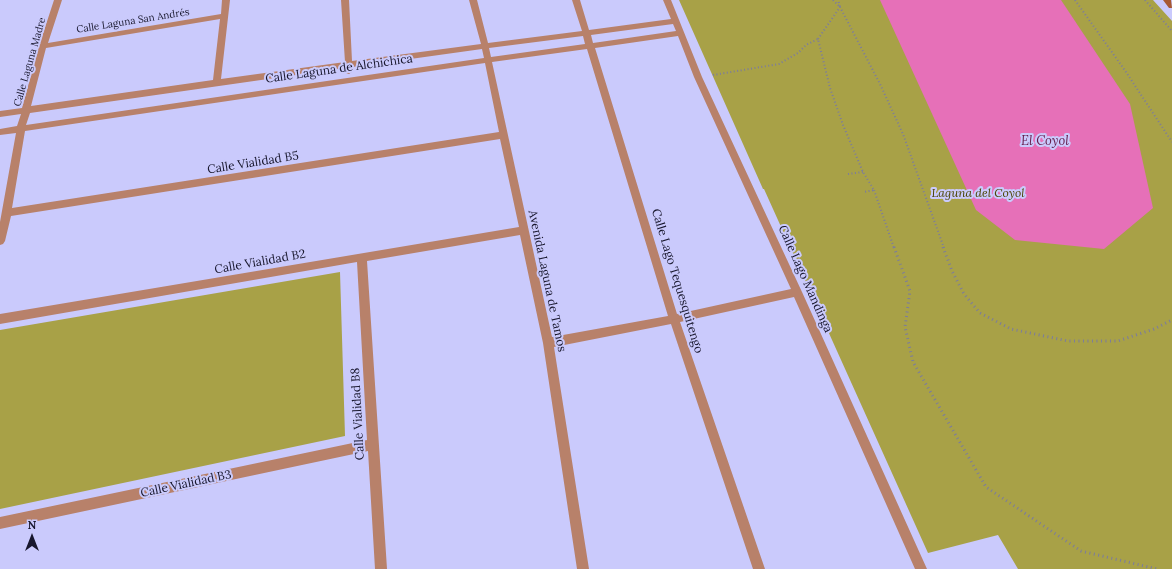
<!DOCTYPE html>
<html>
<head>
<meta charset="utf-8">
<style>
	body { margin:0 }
	#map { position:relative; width:1172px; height:569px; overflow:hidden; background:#cacafc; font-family:Lora,serif }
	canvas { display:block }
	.north { position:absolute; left:12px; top:517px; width:40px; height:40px; -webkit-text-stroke:3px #cacafc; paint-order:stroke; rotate:0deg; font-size:11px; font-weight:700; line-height:16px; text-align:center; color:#18172d }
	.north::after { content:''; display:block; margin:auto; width:14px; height:18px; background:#18172d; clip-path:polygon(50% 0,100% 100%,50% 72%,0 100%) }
</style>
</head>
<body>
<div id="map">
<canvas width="1172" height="569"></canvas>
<div class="north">N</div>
</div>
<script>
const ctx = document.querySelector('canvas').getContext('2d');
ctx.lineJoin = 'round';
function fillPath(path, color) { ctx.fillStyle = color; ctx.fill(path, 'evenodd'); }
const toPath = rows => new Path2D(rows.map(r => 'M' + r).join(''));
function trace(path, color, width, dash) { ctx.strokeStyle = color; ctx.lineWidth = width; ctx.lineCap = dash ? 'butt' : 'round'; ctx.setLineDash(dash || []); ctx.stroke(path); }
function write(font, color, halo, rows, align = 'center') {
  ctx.font = font + ' Lora,serif'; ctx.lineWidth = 4; ctx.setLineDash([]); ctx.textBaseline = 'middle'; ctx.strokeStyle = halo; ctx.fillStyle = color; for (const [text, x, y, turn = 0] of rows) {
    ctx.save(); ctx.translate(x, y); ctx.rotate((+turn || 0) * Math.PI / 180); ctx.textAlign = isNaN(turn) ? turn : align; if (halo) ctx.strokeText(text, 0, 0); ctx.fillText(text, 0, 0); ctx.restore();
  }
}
fillPath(toPath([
	[679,0,1153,0,1172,21,1172,569,1018,569,998,535,928,553,764,189,763,189],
	[340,272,345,436,0,509,0,330]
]), '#a8a147');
fillPath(toPath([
	[880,0,1061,0,1130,104,1153,208,1104,249,1015,240,976,210]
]), '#e670b8');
trace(toPath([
	[833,0,840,7,838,0],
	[1075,0,1126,72,1172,142],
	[1145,0,1172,31],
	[818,39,840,7,880,84,903,134,944,248],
	[713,75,779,64,798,53,806,45,818,39,830,88,843,125,863,172,874,190,864,192],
	[848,174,863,172],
	[874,190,894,248]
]), '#7b7ba0', 2, [1, 2.5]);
trace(toPath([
	[894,247,910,291,905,327,913,362,986,487,1081,551,1157,569],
	[943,247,952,271,964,294,980,313,1011,329,1068,341,1118,341,1154,329,1172,320]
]), '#7b7ba0', 3, [1, 3.5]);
fillPath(toPath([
	[54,0,62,0,48,43,221,14,222,0,230,0,221,79,345,62,341,0,349,0,352,61,481,44,469,0,477,0,488,43,582,31,572,0,580,0,589,30,671,19,663,0,671,0,702,77,802,292,927,569,915,569,794,297,680,322,765,569,753,569,671,324,554,347,589,569,577,569,543,343,520,235,367,261,387,569,375,569,368,451,0,529,0,517,367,440,357,262,0,324,0,314,519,227,500,139,11,216,5,241,3,244,0,245,0,222,16,133,0,135,0,129,17,126,21,114,0,117,0,111,22,108,39,46,54,0],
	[220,19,213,80,31,106,46,48,220,19],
	[673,24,676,31,593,43,591,35,673,24],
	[583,36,585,44,491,57,489,48,583,36],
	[678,36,694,77,791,289,677,314,595,48,678,36],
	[482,49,484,58,26,125,30,113,345,68,346,73,349,74,353,71,353,67,482,49],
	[587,49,668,316,552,337,492,62,587,49],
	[485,63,499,132,12,208,25,131,485,63]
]), '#b8816a');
fillPath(toPath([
	[1163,0,1171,0,1172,8,1169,8,1163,0]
]), '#a75934');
write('10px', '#18172d', '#cacafc', [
	["Calle Laguna San Andrés",133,21,-9],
	["Calle Laguna Madre",30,62,-74]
]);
write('12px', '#18172d', '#cacafc', [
	["Calle Laguna de Alchichica",339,69,-8],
	["Calle Vialidad B5",253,163,-9],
	["Calle Vialidad B2",260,262,-10],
	["Calle Lago Mandinga",805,279,66],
	["Avenida Laguna de Tamos",547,281,78],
	["Calle Lago Tequesquitengo",677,281,73],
	["Calle Vialidad B8",358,414,-93],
	["Calle Vialidad B3",186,484,-12]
]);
write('italic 12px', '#4b4604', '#cacafc', [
	["Laguna del Coyol",978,194]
]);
write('italic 13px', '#661c4c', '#cacafc', [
	["El Coyol",1045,141]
]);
</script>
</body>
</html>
